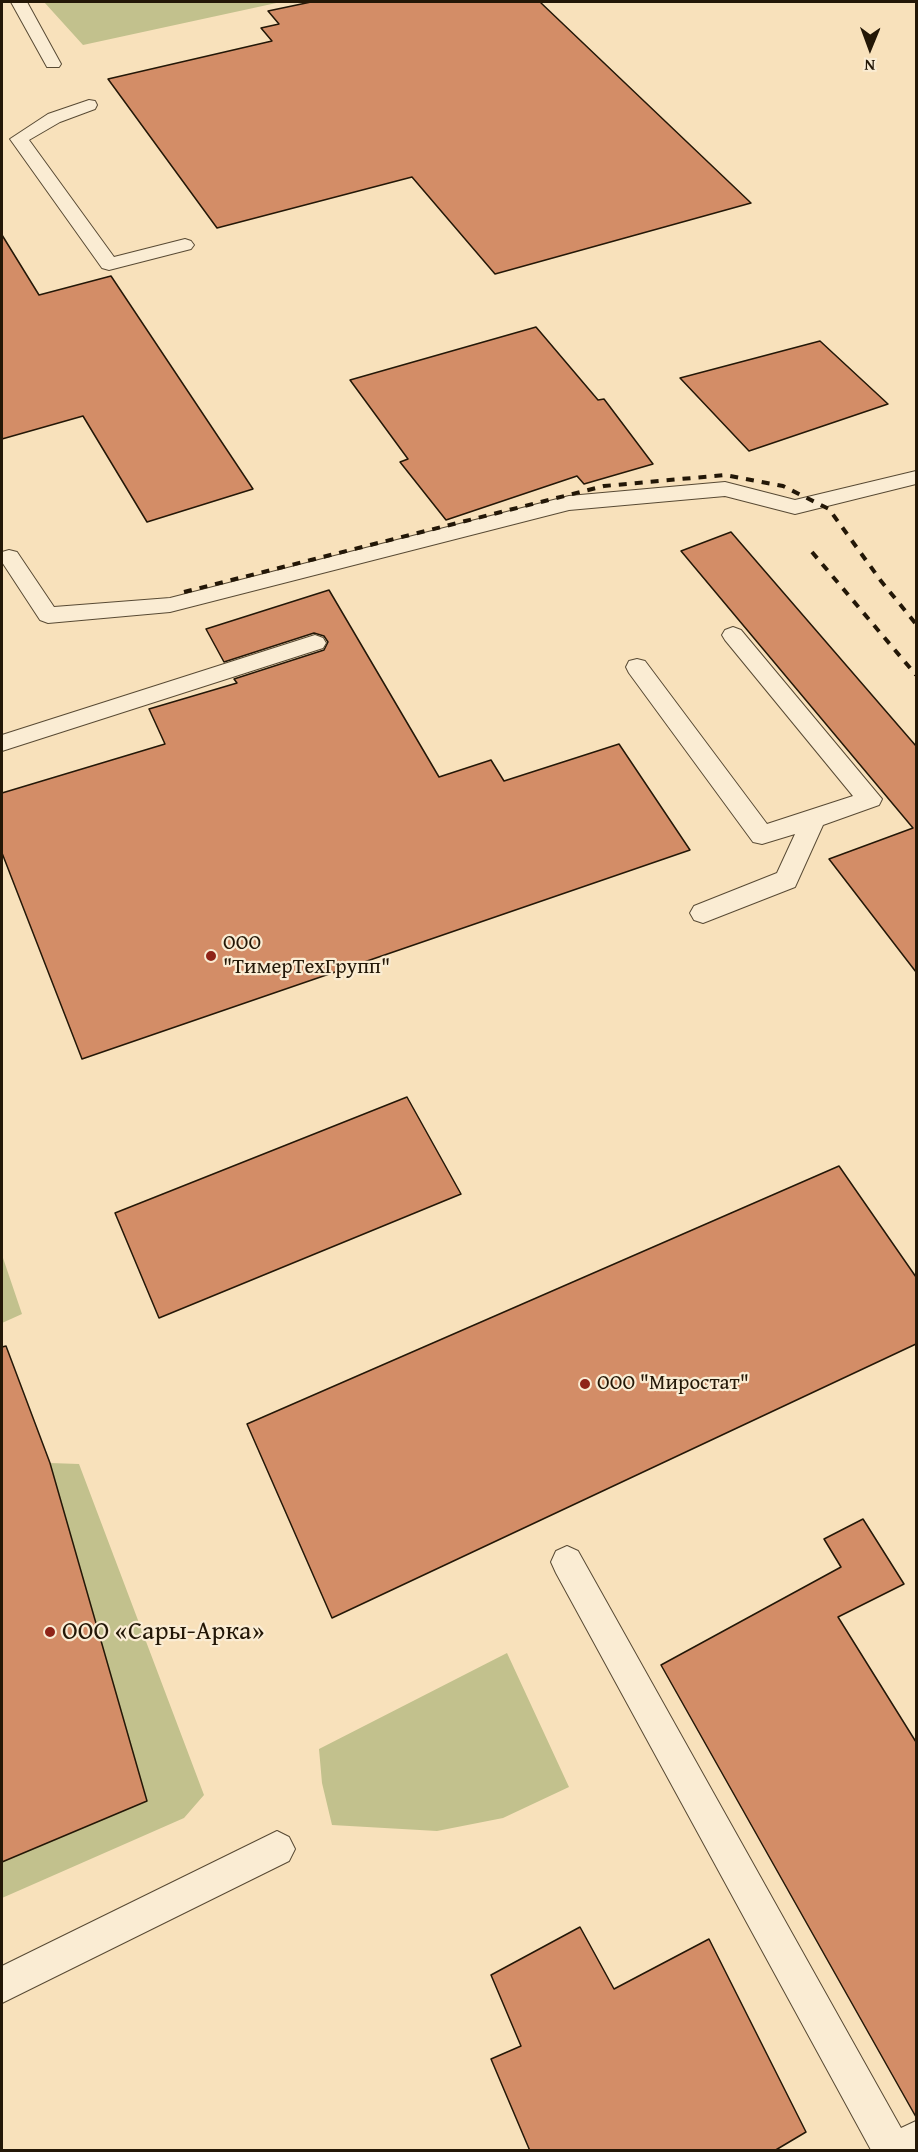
<!DOCTYPE html>
<html>
<head>
<meta charset="utf-8">
<style>
	body { margin:0 }
	#map { position:relative; width:918px; height:2152px; overflow:hidden; background:#f8e1bb; font-family:"Gentium Book Plus",serif }
	canvas { display:block }
	.frame { position:absolute; inset:0; border:3px solid #231707; pointer-events:none }
	.north { position:absolute; left:840px; top:18px; width:60px; height:60px; -webkit-text-stroke:4px #faecd3; paint-order:stroke; rotate:181deg; font-size:16px; font-weight:700; line-height:24px; text-align:center; color:#231707 }
	.north::after { content:''; display:block; margin:auto; width:21px; height:27px; background:#231707; clip-path:polygon(50% 0,100% 100%,50% 72%,0 100%) }
</style>
</head>
<body>
<div id="map">
<canvas width="918" height="2152"></canvas>
<div class="frame"></div>
<div class="north">N</div>
</div>
<script>
const ctx = document.querySelector('canvas').getContext('2d');
ctx.lineJoin = 'round';
function fillPath(path, color) { ctx.fillStyle = color; ctx.fill(path, 'evenodd'); }
const toPath = rows => new Path2D(rows.map(r => 'M' + r).join(''));
function trace(path, color, width, dash) { ctx.strokeStyle = color; ctx.lineWidth = width; ctx.lineCap = dash ? 'butt' : 'round'; ctx.setLineDash(dash || []); ctx.stroke(path); }
function write(font, color, halo, rows, align = 'center') {
  ctx.font = font + ' "Gentium Book Plus",serif'; ctx.lineWidth = 4.5; ctx.setLineDash([]); ctx.textBaseline = 'middle'; ctx.strokeStyle = halo; ctx.fillStyle = color; for (const [text, x, y, turn = 0] of rows) {
    ctx.save(); ctx.translate(x, y); ctx.rotate((+turn || 0) * Math.PI / 180); ctx.textAlign = isNaN(turn) ? turn : align; if (halo) ctx.strokeText(text, 0, 0); ctx.fillText(text, 0, 0); ctx.restore();
  }
}
fillPath(toPath([
	[44,2,281,2,83,45],
	[2,1255,22,1314,2,1323],
	[50,1463,79,1464,204,1795,184,1818,2,1898,2,1862,147,1801],
	[507,1653,569,1787,503,1818,437,1831,332,1825,322,1783,319,1749]
]), '#c2c18d');
const building = toPath([
	[311,2,540,2,751,203,495,274,412,177,217,228,108,79,272,41,261,28,279,24,268,11,311,2],
	[2,235,39,295,111,276,253,489,147,522,83,416,2,439,2,235],
	[536,327,598,400,604,399,653,464,584,484,577,476,446,520,400,462,408,459,350,380,536,327],
	[820,341,888,404,749,451,680,378,820,341],
	[731,532,916,746,916,972,829,859,913,828,681,551,731,532],
	[329,590,439,777,491,760,504,781,619,744,690,850,82,1059,2,853,2,793,165,744,149,709,237,683,234,679,324,650,328,642,324,636,314,633,224,662,206,629,329,590],
	[407,1097,461,1194,159,1318,115,1213,407,1097],
	[839,1166,916,1277,916,1344,332,1618,247,1424,839,1166],
	[6,1346,50,1463,147,1801,2,1862,2,1347,6,1346],
	[863,1519,904,1584,838,1617,916,1742,916,2117,661,1665,841,1567,824,1539,863,1519],
	[580,1927,614,1989,709,1939,806,2132,774,2151,530,2151,491,2059,521,2046,491,1975,580,1927]
]);
fillPath(building, '#d38d67');
trace(building, '#231707', 1.5);
const lane = toPath([
	[11,2,27,2,61,64,59,67,47,67,11,2],
	[89,100,95,101,97,105,95,109,60,122,29,140,114,257,185,239,191,241,194,245,191,249,109,270,102,268,10,139,48,114,89,100],
	[916,471,916,484,795,514,725,496,569,510,170,612,48,623,40,620,2,562,2,552,9,550,17,552,54,607,170,598,569,496,725,482,795,500,916,471],
	[733,627,741,630,882,799,879,805,823,825,795,887,703,923,694,920,690,913,694,906,777,873,795,834,762,844,753,842,629,673,626,667,629,661,637,659,645,661,767,824,853,796,725,640,722,635,725,630,733,627],
	[315,635,323,638,326,643,323,648,2,751,2,735,315,635],
	[567,1546,578,1551,901,2128,916,2121,916,2150,871,2150,556,1573,551,1562,556,1551,567,1546],
	[277,1831,289,1837,295,1849,289,1861,2,2003,2,1966,277,1831]
]);
trace(lane, '#584a34', 2);
fillPath(lane, '#faecd3');
trace(toPath([
	[812,552,916,675],
	[184,592,604,486,725,475,783,486,829,509,881,581,916,624]
]), '#231707', 4, [8, 8]);
for (const [x, y, r, color] of [
	[211,956,6,"#8f2418"],
	[585,1384,6,"#8f2418"],
	[50,1632,6,"#8f2418"]
]) { const dot = new Path2D(); dot.arc(x, y, r, 0, 2 * Math.PI); ctx.fillStyle = color; ctx.fill(dot); trace(dot, '#faecd3', 2); }
write('21px', '#231707', '#faecd3', [
	["ООО",223,944],
	["\"ТимерТехГрупп\"",223,968],
	["ООО \"Миростат\"",597,1384]
], 'left');
write('26px', '#231707', '#faecd3', [
	["ООО «Сары-Арка»",62,1632]
], 'left');
</script>
</body>
</html>
